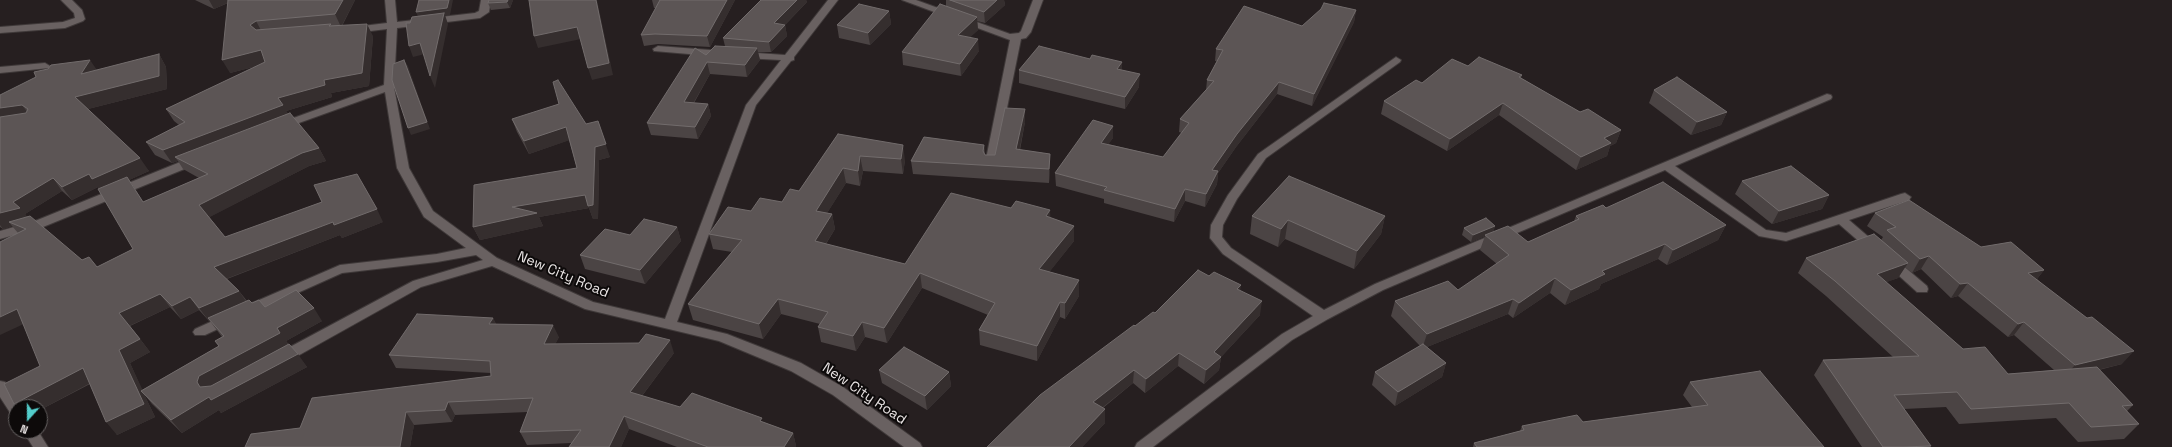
<!DOCTYPE html>
<html>
<head>
<meta charset="utf-8">
<style>
	body { margin:0 }
	#map { position:relative; width:2172px; height:447px; overflow:hidden; background:#261f20; font-family:"Space Grotesk",sans-serif }
	canvas { display:block }
	.north { position:absolute; left:8px; top:399px; width:40px; height:40px; box-sizing:border-box; background:#0d0a0a; border:1px solid #656161; border-radius:50%; rotate:201deg; font-size:11px; font-weight:700; line-height:16px; text-align:center; color:#e9e4e4 }
	.north::after { content:''; display:block; margin:auto; width:14px; height:18px; background:#53cdcb; clip-path:polygon(50% 0,100% 100%,50% 72%,0 100%) }
</style>
</head>
<body>
<div id="map">
<canvas width="2172" height="447"></canvas>
<div class="north">N</div>
</div>
<script>
const ctx = document.querySelector('canvas').getContext('2d');
ctx.lineJoin = 'round';
const toPath = rows => new Path2D(rows.map(r => 'M' + r).join(''));
function trace(path, color, width, dash) { ctx.strokeStyle = color; ctx.lineWidth = width; ctx.lineCap = dash ? 'butt' : 'round'; ctx.setLineDash(dash || []); ctx.stroke(path); }
function fillPath(path, color) { ctx.fillStyle = color; ctx.fill(path, 'evenodd'); }
function write(font, color, halo, rows, align = 'center') {
  ctx.font = font + ' "Space Grotesk",sans-serif'; ctx.lineWidth = 4; ctx.setLineDash([]); ctx.textBaseline = 'middle'; ctx.strokeStyle = halo; ctx.fillStyle = color; for (const [text, x, y, turn = 0] of rows) {
    ctx.save(); ctx.translate(x, y); ctx.rotate((+turn || 0) * Math.PI / 180); ctx.textAlign = isNaN(turn) ? turn : align; if (halo) ctx.strokeText(text, 0, 0); ctx.fillText(text, 0, 0); ctx.restore();
  }
}
const minor = toPath([
	[61,0,72,0,82,10,85,19,83,21,65,28,0,33,0,27,63,22,75,18,74,13,61,0],
	[385,0,395,0,397,22,475,13,479,11,481,0,491,0,489,12,480,18,397,28,394,87,409,168,433,211,497,258,593,302,665,319,746,105,781,60,743,58,738,55,743,52,785,55,828,0,838,0,794,57,794,60,791,61,756,105,677,322,727,334,801,363,843,387,920,443,922,447,904,447,833,395,791,371,719,341,585,309,492,266,421,287,285,363,275,363,273,359,275,355,413,281,483,260,476,255,437,262,342,273,253,313,248,315,243,313,242,310,243,307,340,265,437,254,466,248,424,217,397,168,385,92,285,128,281,129,276,126,277,124,384,85,387,29,354,33,349,30,354,27,387,23,385,0],
	[902,0,916,0,1010,34,1019,33,1021,31,1033,0,1043,0,1031,32,1026,38,1021,39,995,167,987,167,985,164,1010,40,902,0],
	[658,46,724,51,729,54,724,57,654,51,653,49,658,46],
	[1396,57,1401,60,1400,62,1266,158,1237,199,1223,225,1222,237,1231,248,1324,310,1375,284,1827,94,1831,95,1832,97,1831,99,1675,166,1766,230,1786,233,1901,194,1905,193,1911,197,1909,200,1849,220,1878,245,1880,248,1878,251,1874,252,1870,251,1839,224,1786,241,1759,236,1665,170,1383,290,1328,319,1292,340,1153,447,1135,447,1137,443,1282,334,1313,316,1223,254,1210,238,1211,225,1228,195,1258,154,1396,57],
	[45,63,50,66,49,68,0,73,0,67,45,63],
	[195,156,201,160,199,163,43,227,0,239,0,231,35,221,195,156],
	[1890,257,1894,258,1927,286,1928,289,1927,292,1917,292,1886,264,1884,261,1890,257],
	[228,314,233,316,235,319,233,322,205,335,195,335,193,332,195,329,228,314],
	[0,381,5,382,21,407,16,407,16,416,11,414,0,397,0,381],
	[23,431,38,431,48,447,33,447,23,431]
]);
trace(minor, '#3f3939', 2);
fillPath(minor, '#696161');
fillPath(toPath([
	[195,0,355,0,342,26,373,36,369,86,331,93,332,97,286,111,288,114,319,148,326,161,309,166,209,217,225,237,383,222,342,238,340,235,227,279,239,291,247,301,265,307,322,321,286,341,307,367,221,413,219,410,182,433,152,404,144,394,155,417,117,435,90,384,40,410,40,407,16,407,14,404,40,366,18,233,12,226,3,229,0,227,0,95,97,70,159,54,166,67,167,89,88,109,149,171,129,180,143,202,199,178,183,169,178,161,172,163,155,155,146,142,179,125,174,121,166,109,257,66,230,73,228,3,214,9],
	[98,187,133,249,97,267,82,260,27,217,25,214,62,191,72,200],
	[170,307,181,319,199,310,209,321,210,321,222,337,215,341,219,346,142,390,130,363,150,352,130,326],
	[513,0,510,8,491,10,488,3],
	[652,0,735,0,710,47,658,44,644,46,641,35,656,8,654,8],
	[761,0,806,0,807,2,785,25,787,36,771,52,758,52,760,60,747,77,710,74,694,103,708,104,711,116,698,139,651,135,647,123,706,55,725,46,723,38],
	[946,0,1004,0,1005,5,985,23,977,21,978,30,970,37,979,51,961,76,903,65,902,52,946,6],
	[1356,10,1354,22,1312,106,1277,94,1236,147,1218,173,1217,184,1205,207,1185,201,1174,222,1104,203,1104,199,1056,186,1055,173,1113,126,1113,138,1108,144,1163,157,1182,133,1179,132,1180,119,1206,90,1207,80,1217,61,1215,61,1216,49,1302,26],
	[889,11,891,24,870,45,839,38,837,25],
	[1468,66,1522,75,1521,78,1580,112,1621,130,1616,143,1610,146,1607,156,1576,170,1499,115,1447,151,1381,114,1384,101,1422,83],
	[1019,70,1139,87,1125,109,1019,83],
	[1654,90,1727,112,1721,125,1691,135,1649,103],
	[512,119,586,124,610,157,599,160,598,219,593,219,589,208,539,217,543,226,480,240,473,227,577,168,569,140,529,154,517,132],
	[1025,122,1020,150,1050,154,1050,167,1049,183,913,174,911,161,984,145,985,155,995,155],
	[838,134,905,160,903,174,863,171,860,186,846,183,827,213,832,214,835,229,826,244,905,264,1051,218,1074,226,1074,241,1049,272,1079,296,1065,319,1060,317,1037,361,980,345,979,330,988,315,922,288,887,343,865,337,856,351,821,342,818,327,820,324,781,314,763,339,693,320,688,304,732,252,713,249,709,234,751,211,782,202,799,191],
	[1742,181,1829,195,1822,209,1772,224,1735,194],
	[1606,208,1726,225,1718,240,1667,265,1658,259,1601,284,1599,289,1565,305,1550,293,1513,318,1508,314,1427,347,1446,363,1442,377,1395,406,1372,385,1375,372,1420,346,1391,316,1395,301,1458,290,1497,264,1480,250,1485,236,1471,242,1462,235,1464,228,1495,226,1493,232,1528,242,1574,221,1576,216],
	[1875,213,1981,247,2044,270,2037,279,2122,364,2099,370,2133,405,2127,411,2139,424,2124,439,2078,442,2056,418,1959,424,1946,407,1904,409,1931,446,1930,447,1862,447,1814,375,1823,360,1893,357,1826,296,1798,273,1806,258,1881,240,1883,237,1867,226],
	[1905,267,1912,273,1921,269,1951,298,1958,296,2008,337,2014,335,2054,370,2008,374,1963,349,1886,282,1898,278],
	[1252,216,1385,216,1381,234,1354,269,1285,239,1278,247,1250,234],
	[677,227,681,241,645,284,585,269,580,255,630,235],
	[1209,276,1240,290,1260,315,1221,357,1219,370,1204,384,1178,366,1145,393,1133,383,1103,408,1105,423,1082,447,987,447,1135,326],
	[493,318,496,324,559,337,555,344,674,353,642,396,680,407,763,422,793,433,796,446,795,447,677,447,629,429,621,447,569,447,571,443,527,445,520,432,528,412,455,415,452,422,414,425,410,447,245,447,300,428,491,376,491,373,396,368,389,355],
	[879,370,949,372,951,386,927,410,882,383],
	[1690,382,1824,447,1473,447,1474,443,1520,431,1522,426,1583,422,1692,407,1683,395]
]), '#4b4444');
fillPath(toPath([
	[209,0,234,0,214,9],
	[343,0,355,0,341,27,335,14],
	[449,0,453,0,450,15,445,15,448,24,435,88,430,76,419,19,416,12],
	[508,0,513,0,510,8,507,2],
	[596,0,597,0,613,75,592,80,588,68],
	[727,0,735,0,710,47,707,36],
	[797,0,806,0,807,2,776,34,774,23],
	[997,0,1004,0,1005,5,985,23,984,12],
	[1356,10,1354,22,1312,106,1314,94],
	[889,11,891,24,870,45,868,33],
	[977,17,978,30,960,47,958,35],
	[256,21,263,34,257,37,250,25],
	[367,24,373,36,369,86,331,93,332,97,286,111,290,118,175,157,178,161,172,163,163,150,278,98,324,80],
	[785,25,787,36,771,52,769,42],
	[577,27,581,39,538,48,534,36],
	[978,39,979,51,961,76,960,64],
	[420,43,425,54,413,57,409,46],
	[757,48,760,60,747,77,745,65],
	[261,50,268,63,230,73,222,60],
	[159,54,166,67,167,89,84,110,75,97],
	[90,60,99,73,81,74],
	[404,60,408,66,430,129,411,135,408,128],
	[707,62,710,74,687,114,684,102],
	[1122,62,1122,75,1117,69],
	[1140,74,1139,87,1125,109,1125,97],
	[1279,82,1277,94,1236,147,1218,173,1217,184,1205,207,1206,194,1212,170,1237,134],
	[1503,103,1499,115,1447,151,1450,139],
	[708,104,711,116,698,139,695,127],
	[22,105,32,118,0,122,0,108],
	[1025,109,1025,122,1017,162,1016,149],
	[1727,112,1721,125,1691,135,1697,122],
	[598,121,610,157,599,160,598,219,593,219,589,208,539,217,543,226,480,240,473,227,512,207,585,195,595,147],
	[1113,126,1113,138,1101,155,1101,143],
	[566,127,570,140,529,154,524,141],
	[1621,130,1616,143,1610,146,1607,156,1576,170,1581,157,1604,138],
	[903,145,905,160,903,174,901,159],
	[319,148,326,161,309,166,208,218,199,205,302,153],
	[1050,154,1050,167,1049,183,1049,169],
	[860,156,863,171,860,186,858,171],
	[140,158,149,171,129,180,152,215,101,192,98,187,72,200,62,187,89,174],
	[843,168,846,183,819,226,816,211],
	[53,178,62,191,25,214,30,221,9,222,12,226,3,229,0,225,0,213,13,202],
	[1185,189,1185,201,1174,222,1175,209],
	[1829,195,1822,209,1772,224,1779,211],
	[377,209,383,222,342,238,340,235,223,280,214,267,333,222],
	[1050,210,1051,225,1046,216],
	[832,214,835,229,818,256,815,241],
	[1385,216,1381,234,1354,269,1357,251],
	[1288,220,1285,239,1278,247,1281,229],
	[1726,225,1718,240,1667,265,1673,250],
	[1074,226,1074,241,1040,284,1039,269],
	[1495,226,1493,233,1485,235,1485,236,1471,242,1473,235],
	[677,227,681,241,645,284,640,270],
	[1665,244,1658,259,1601,284,1599,289,1565,305,1571,290,1602,271],
	[1929,256,1921,269,1912,273,1920,259],
	[1908,263,1898,278,1868,289,1877,274],
	[2044,270,2034,283,2028,273],
	[920,273,922,288,887,343,884,328],
	[1555,278,1550,293,1513,318,1519,303],
	[1079,280,1079,296,1065,319,1065,303],
	[1968,283,1958,296,1951,298,1960,284],
	[1241,285,1239,299,1237,289],
	[239,291,248,304,209,321,199,308],
	[160,294,170,307,129,326,119,313],
	[190,297,199,310,181,319,172,306],
	[778,299,781,314,763,339,759,324],
	[1513,299,1508,314,1422,349,1427,334],
	[1262,301,1260,315,1221,357,1219,370,1204,384,1206,370,1214,352],
	[1060,302,1060,317,1037,361,1037,346],
	[314,308,322,321,286,341,289,346,298,354,307,367,221,413,219,410,182,433,171,420,200,387,197,382,199,376,277,328],
	[17,309,28,322,0,335,0,317],
	[493,318,499,330,489,324],
	[862,322,865,337,856,351,853,336],
	[2024,322,2014,335,2008,337,2018,324],
	[553,325,559,337,549,357,544,344],
	[140,339,150,352,130,363,144,393,141,391,144,394,155,417,117,435,106,422,119,350],
	[670,340,674,353,635,405,630,392],
	[2134,351,2122,364,2063,378,2075,365],
	[1179,353,1178,366,1145,393,1146,379],
	[1446,363,1442,377,1395,406,1398,392],
	[83,368,94,381,40,410,40,407,16,407,14,404],
	[1134,370,1133,383,1093,415,1093,402],
	[949,372,951,386,927,410,925,396],
	[448,402,455,415,452,422,445,410],
	[1105,409,1105,423,1082,447,1069,447],
	[406,412,414,425,410,447,400,447],
	[624,416,629,429,621,447,609,447],
	[793,433,796,446,795,447,784,447]
]), '#352e2e');
const building = toPath([
	[228,0,343,0,335,14,256,21,250,25,256,30,331,24,329,26,367,24,362,73,324,80,325,85,278,98,283,105,163,150,146,142,185,122,166,109,265,62,261,50,222,60,228,0],
	[419,0,449,0,447,8,416,12,419,0],
	[489,0,508,0,507,2,488,3,489,0],
	[529,0,596,0,609,63,588,68,577,27,534,36,529,0],
	[660,0,727,0,707,36,655,34,641,35,660,0],
	[761,0,797,0,774,23,785,25,769,42,723,38,761,0],
	[950,0,997,0,984,12,950,0],
	[1324,3,1356,10,1314,94,1279,82,1237,134,1212,170,1218,171,1206,194,1185,189,1175,209,1104,190,1107,187,1055,173,1093,120,1113,126,1101,143,1163,157,1189,123,1180,119,1214,81,1207,80,1223,50,1216,49,1244,6,1302,26,1321,9,1324,3],
	[859,4,889,11,868,33,837,25,859,4],
	[940,4,977,17,958,35,978,39,960,64,902,52,940,4],
	[444,13,430,76,420,43,409,46,406,23,410,23,412,17,444,13],
	[715,46,757,48,745,65,707,62,684,102,708,104,695,127,647,123,695,48,706,55,715,46],
	[1039,46,1090,59,1092,55,1122,62,1117,69,1140,74,1125,97,1019,70,1039,46],
	[159,54,159,76,75,97,140,158,92,179,89,174,62,187,53,178,13,202,20,208,0,213,0,117,26,113,28,109,22,105,0,108,0,95,36,77,34,72,48,69,51,65,90,60,81,74,159,54],
	[1479,57,1522,75,1519,77,1580,112,1588,109,1621,130,1604,138,1611,143,1581,157,1503,103,1450,139,1384,101,1416,80,1422,83,1452,59,1468,66,1479,57],
	[404,60,427,122,408,128,392,80,393,64,404,60],
	[1677,77,1727,112,1697,122,1654,90,1677,77],
	[558,80,586,124,598,121,606,144,595,147,593,205,588,206,585,195,512,207,537,213,473,227,474,185,577,168,566,127,524,141,512,119,559,104,553,82,558,80],
	[1005,108,1025,109,1016,149,1050,154,1049,169,911,161,924,137,984,145,983,151,985,155,995,155,1005,108],
	[290,113,319,148,302,153,199,205,225,237,322,202,314,185,357,174,377,209,334,225,333,222,214,267,239,291,199,308,190,297,172,306,160,294,119,313,140,339,119,350,144,404,106,422,83,368,14,404,4,384,40,366,17,309,0,317,0,242,26,229,9,222,30,216,82,260,89,257,97,267,133,249,98,189,127,177,143,202,208,174,175,157,290,113],
	[838,134,903,145,901,159,860,156,858,171,843,168,816,211,832,214,815,241,905,264,951,193,1011,208,1016,201,1050,210,1046,216,1074,226,1039,269,1079,280,1065,303,1060,302,1037,346,979,330,995,303,920,273,884,328,862,322,853,336,818,327,828,312,778,299,759,324,688,304,742,240,709,234,728,207,751,211,760,198,782,202,790,189,799,191,838,134],
	[1791,166,1829,195,1779,211,1742,181,1791,166],
	[1289,176,1385,216,1357,251,1288,220,1281,229,1252,216,1289,176],
	[1663,182,1726,225,1673,250,1665,244,1602,271,1605,274,1571,290,1555,278,1519,303,1513,299,1427,334,1395,301,1448,281,1458,290,1509,255,1485,235,1508,226,1528,242,1579,219,1576,216,1603,205,1606,208,1663,182],
	[1909,200,1981,247,2011,242,2044,270,2028,273,2087,318,2092,317,2134,351,2075,365,2024,322,2018,324,1968,283,1960,284,1929,256,1920,259,1887,230,1896,227,1875,213,1909,200],
	[1486,218,1495,226,1473,235,1464,228,1486,218],
	[644,219,677,227,640,270,580,255,605,229,630,235,644,219],
	[1874,234,1908,263,1877,274,1963,349,1985,347,2008,374,2097,367,2133,405,2122,406,2139,424,2091,427,2069,403,1971,409,1957,392,1894,395,1931,446,1902,447,1883,447,1823,360,1919,356,1835,281,1806,258,1874,234],
	[1198,270,1209,276,1214,272,1241,285,1237,289,1262,301,1214,352,1221,357,1206,370,1179,353,1146,379,1134,370,1093,402,1105,409,1069,447,987,447,1040,395,1134,325,1135,326,1153,312,1155,313,1198,270],
	[296,290,314,308,277,328,280,333,199,376,197,382,200,387,211,386,289,344,298,354,211,400,209,397,171,420,141,391,219,346,215,341,224,336,208,318,249,300,252,303,259,300,265,307,296,290],
	[417,314,493,318,489,324,553,325,544,344,639,343,646,334,670,340,630,392,680,407,692,393,762,418,760,421,793,433,784,447,708,447,624,416,609,447,569,447,581,430,520,432,533,398,448,402,445,410,406,412,400,447,245,447,251,434,300,428,312,398,491,376,490,361,389,355,417,314],
	[1423,344,1446,363,1398,392,1375,372,1423,344],
	[904,347,949,372,925,396,879,370,904,347],
	[1760,371,1824,447,1477,447,1474,443,1524,430,1522,426,1577,415,1583,422,1708,405,1690,382,1760,371]
]);
fillPath(building, '#5c5555');
trace(building, '#726c6c', 1);
write('14px', '#e9e4e4', '#0d0a0a', [
	["New City Road",563,275,23],
	["New City Road",864,394,34]
]);
</script>
</body>
</html>
